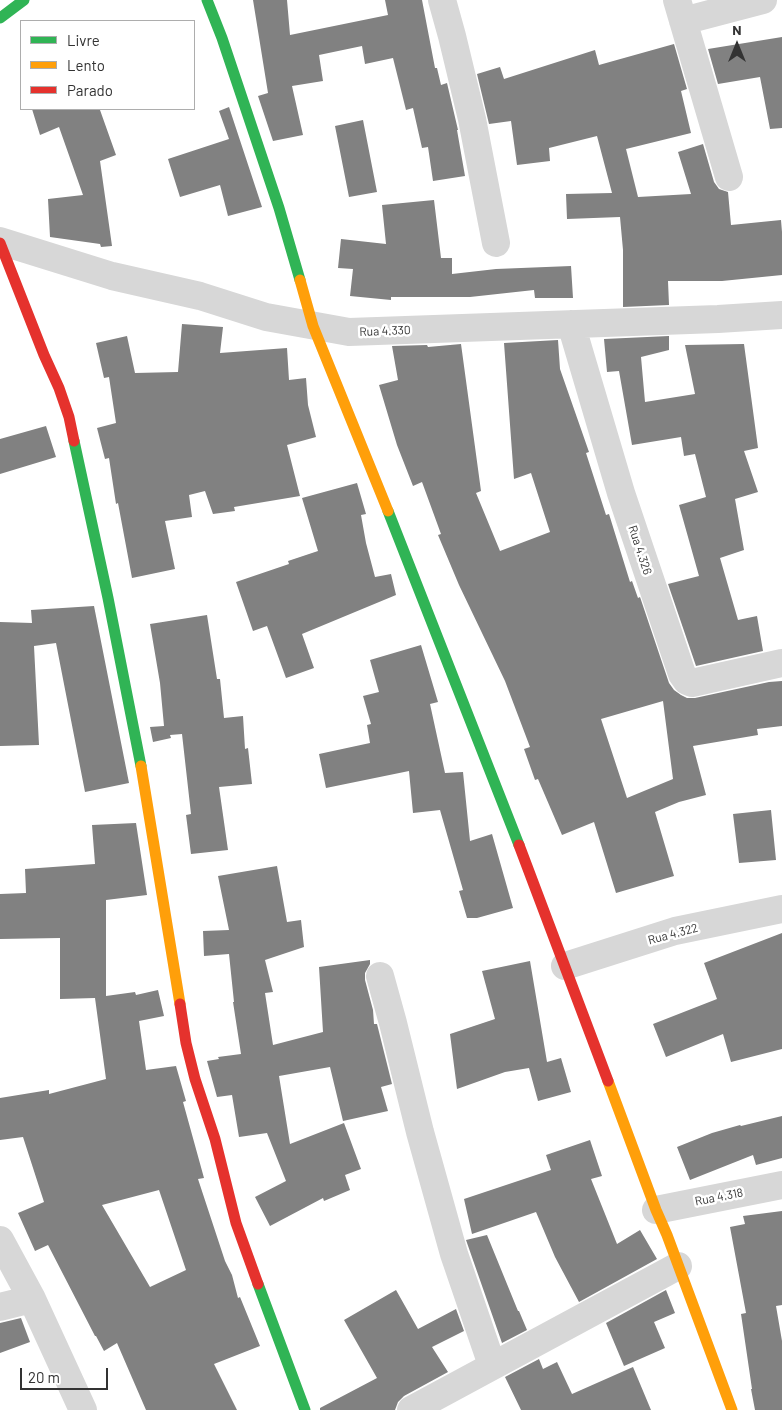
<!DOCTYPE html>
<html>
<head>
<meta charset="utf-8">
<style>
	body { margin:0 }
	#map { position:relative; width:782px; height:1410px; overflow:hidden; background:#fff; font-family:Barlow,sans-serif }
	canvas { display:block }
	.legend { position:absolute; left:20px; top:20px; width:175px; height:90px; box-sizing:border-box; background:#fff; border:1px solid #adadad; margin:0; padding:6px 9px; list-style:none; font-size:15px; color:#333 }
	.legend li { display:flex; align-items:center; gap:10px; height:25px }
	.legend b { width:25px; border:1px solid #adadad }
	.north { position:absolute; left:712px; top:20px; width:50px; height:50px; -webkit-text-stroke:4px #fff; paint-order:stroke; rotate:0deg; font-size:14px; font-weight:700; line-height:20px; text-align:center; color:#333 }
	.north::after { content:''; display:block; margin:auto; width:18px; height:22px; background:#333; clip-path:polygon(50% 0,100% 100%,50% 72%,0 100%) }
	.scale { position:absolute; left:20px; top:1368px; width:88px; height:22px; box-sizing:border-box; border:2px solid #333; border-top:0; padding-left:6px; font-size:15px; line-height:18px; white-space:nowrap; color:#333; -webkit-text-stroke:4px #fff; paint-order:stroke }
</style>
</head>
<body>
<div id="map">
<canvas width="782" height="1410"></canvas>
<ul class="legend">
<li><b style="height:6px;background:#30b455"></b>Livre</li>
<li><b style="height:6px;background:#ff9f0a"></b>Lento</li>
<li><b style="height:6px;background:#e5322d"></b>Parado</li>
</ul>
<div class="north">N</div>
<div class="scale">20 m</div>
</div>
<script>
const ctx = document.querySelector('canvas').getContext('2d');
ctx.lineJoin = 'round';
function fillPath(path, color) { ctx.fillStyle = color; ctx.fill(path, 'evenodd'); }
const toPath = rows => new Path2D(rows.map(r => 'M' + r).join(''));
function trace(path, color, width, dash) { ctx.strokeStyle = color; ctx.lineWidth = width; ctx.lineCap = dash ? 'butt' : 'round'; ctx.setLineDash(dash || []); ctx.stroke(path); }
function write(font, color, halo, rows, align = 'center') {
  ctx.font = font + ' Barlow,sans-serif'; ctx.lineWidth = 5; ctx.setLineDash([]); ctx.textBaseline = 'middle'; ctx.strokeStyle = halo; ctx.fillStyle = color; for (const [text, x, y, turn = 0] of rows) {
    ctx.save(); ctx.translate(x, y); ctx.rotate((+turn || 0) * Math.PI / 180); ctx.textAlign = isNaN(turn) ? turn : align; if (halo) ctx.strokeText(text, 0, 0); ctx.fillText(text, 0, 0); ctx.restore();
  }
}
fillPath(toPath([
	[253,0,287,0,290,35,388,15,385,0,422,0,435,68,437,68,441,85,447,83,458,130,457,130,465,176,433,181,428,147,422,148,413,108,406,110,393,58,365,64,362,46,319,55,323,81,292,86,303,135,273,141,258,96,268,93],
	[782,37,782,128,770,129,760,77,718,84,708,49],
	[674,44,687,89,681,91,691,133,626,149,638,197,691,194,678,152,703,144,714,182,719,189,728,192,731,225,781,220,782,232,782,275,722,281,668,281,669,305,623,307,623,250,620,217,567,219,566,194,612,193,597,136,549,148,550,161,517,165,511,121,489,124,477,74,500,67,504,79,595,50,599,65],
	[229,107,262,207,228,216,220,185,180,197,168,159,229,139,219,111],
	[32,109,101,109,100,110,116,155,100,161,112,246,101,247,100,244,50,237,48,199,83,195,59,127,40,135],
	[363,120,377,192,349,197,335,126],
	[434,200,441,258,452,258,452,274,496,269,571,266,573,298,535,298,534,290,470,297,391,297,391,300,350,296,353,269,338,268,341,239,386,244,382,205],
	[182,324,223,327,220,353,287,348,289,380,306,378,308,405,316,437,287,445,300,496,234,507,235,511,213,514,205,491,189,495,192,517,165,521,175,569,132,578,118,503,116,504,109,458,105,459,97,428,116,423,109,377,104,378,96,343,127,336,135,373,178,372],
	[669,336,669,350,641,357,645,402,695,394,685,345,744,344,758,448,744,451,758,492,735,499,744,550,720,558,738,620,757,616,763,651,696,666,668,584,699,576,679,505,706,497,695,454,684,456,681,437,632,445,619,371,607,372,604,339],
	[558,340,560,369,589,452,586,453,606,515,609,514,630,582,632,581,638,598,640,597,669,683,674,690,681,695,687,698,695,698,769,682,782,681,782,726,757,729,758,735,693,746,706,795,679,802,655,812,674,876,616,893,594,822,562,835,538,779,535,780,524,749,530,747,505,681,459,585,438,535,441,534,422,482,413,486,397,445,379,385,398,380,392,346,427,345,428,347,461,344,481,491,476,493,500,551,550,532,531,473,514,479,504,343],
	[663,701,673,779,627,798,601,719],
	[46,426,56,457,0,474,0,439],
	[357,483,366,514,361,515,366,543,375,577,391,574,396,595,302,634,314,668,286,678,267,626,253,631,236,582,289,564,288,561,318,551,302,498],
	[94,606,129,783,85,792,56,643,34,646,39,745,0,746,0,622,32,623,31,610],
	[207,615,217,679,220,679,224,718,243,716,245,749,248,748,252,784,219,787,228,850,191,854,186,815,191,814,182,734,170,735,171,738,153,742,150,727,164,726,160,683,150,624],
	[421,645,438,702,430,704,445,773,463,772,470,841,492,834,513,908,477,918,467,918,459,891,463,890,440,810,413,813,409,771,326,788,319,754,370,743,367,725,371,724,363,696,379,692,370,660],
	[771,810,776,860,739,863,733,814],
	[136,823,147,895,106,900,106,996,135,992,136,995,158,990,164,1016,139,1021,146,1070,176,1066,186,1101,183,1102,204,1178,198,1179,225,1261,232,1275,238,1298,240,1297,260,1346,214,1364,237,1410,146,1410,117,1343,104,1351,96,1336,95,1336,48,1245,35,1251,18,1213,44,1202,23,1137,0,1140,0,1098,49,1090,49,1094,106,1079,95,998,60,999,60,938,0,939,0,894,26,893,25,869,95,864,92,825],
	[159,1190,186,1270,150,1287,102,1205],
	[277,866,287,922,301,920,304,947,265,960,273,992,265,993,273,1045,323,1032,319,967,370,960,370,964,365,973,365,980,373,1010,374,1024,377,1024,392,1084,381,1087,388,1111,343,1121,330,1067,279,1076,290,1144,344,1123,361,1169,345,1175,350,1190,324,1201,323,1198,270,1226,255,1197,286,1181,267,1133,239,1137,232,1095,217,1097,207,1061,219,1059,218,1057,241,1054,233,1002,234,1002,229,954,204,956,203,931,229,930,218,876],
	[782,933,782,1049,731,1062,723,1034,666,1057,653,1024,717,999,704,963],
	[530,961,547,1062,561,1058,571,1092,538,1101,529,1068,505,1072,457,1089,450,1034,495,1019,482,971],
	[782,1116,782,1158,756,1165,753,1155,690,1180,677,1147,712,1133,740,1125,741,1126],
	[590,1140,602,1176,591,1179,617,1244,640,1230,657,1259,579,1302,555,1257,536,1212,472,1234,464,1199,551,1170,546,1155],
	[782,1211,782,1305,776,1306,782,1341,782,1410,755,1410,751,1389,752,1389,741,1314,746,1313,730,1227,745,1224,743,1216],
	[487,1235,518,1311,519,1311,527,1330,502,1343,466,1240],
	[396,1290,418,1329,456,1309,464,1331,432,1347,448,1372,404,1396,398,1402,395,1410,320,1410,320,1408,377,1378,344,1320],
	[666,1290,675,1313,654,1322,665,1348,624,1366,606,1323],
	[21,1318,30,1342,0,1353,0,1323],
	[539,1359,543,1369,557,1362,572,1394,633,1367,651,1410,521,1410,505,1377]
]), '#818181');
trace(toPath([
	[442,0,452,36,472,119,496,243],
	[677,0,729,177],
	[683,21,763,0],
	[0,241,112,276,200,296,266,317,349,332,718,319,782,315],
	[571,324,621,493,682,674,687,681,692,683,782,663],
	[565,966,675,931,782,909],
	[380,976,393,1023,420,1132,454,1254,492,1365],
	[656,1210,782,1185],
	[0,1240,32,1299,83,1410],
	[0,1307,32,1299],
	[411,1410,678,1266]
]), '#d7d7d7', 28);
trace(toPath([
	[207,0,222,38,279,208,300,280],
	[0,18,24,0],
	[74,441,108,598,141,766],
	[388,511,519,845],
	[258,1284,305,1410]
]), '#30b455', 11);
trace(toPath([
	[300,280,313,326,388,511],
	[141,766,180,1004],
	[608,1081,656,1210,667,1235,732,1410]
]), '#ff9f0a', 11);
trace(toPath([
	[0,243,44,355,59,388,69,417,74,441],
	[519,845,608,1081],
	[180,1004,186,1043,195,1079,215,1139,236,1223,258,1284]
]), '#e5322d', 11);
write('12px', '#333', '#fff', [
	["Rua 4.330",385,331,-2],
	["Rua 4.326",640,550,72],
	["Rua 4.322",673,934,-15],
	["Rua 4.318",719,1197,-11]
]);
</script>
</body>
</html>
